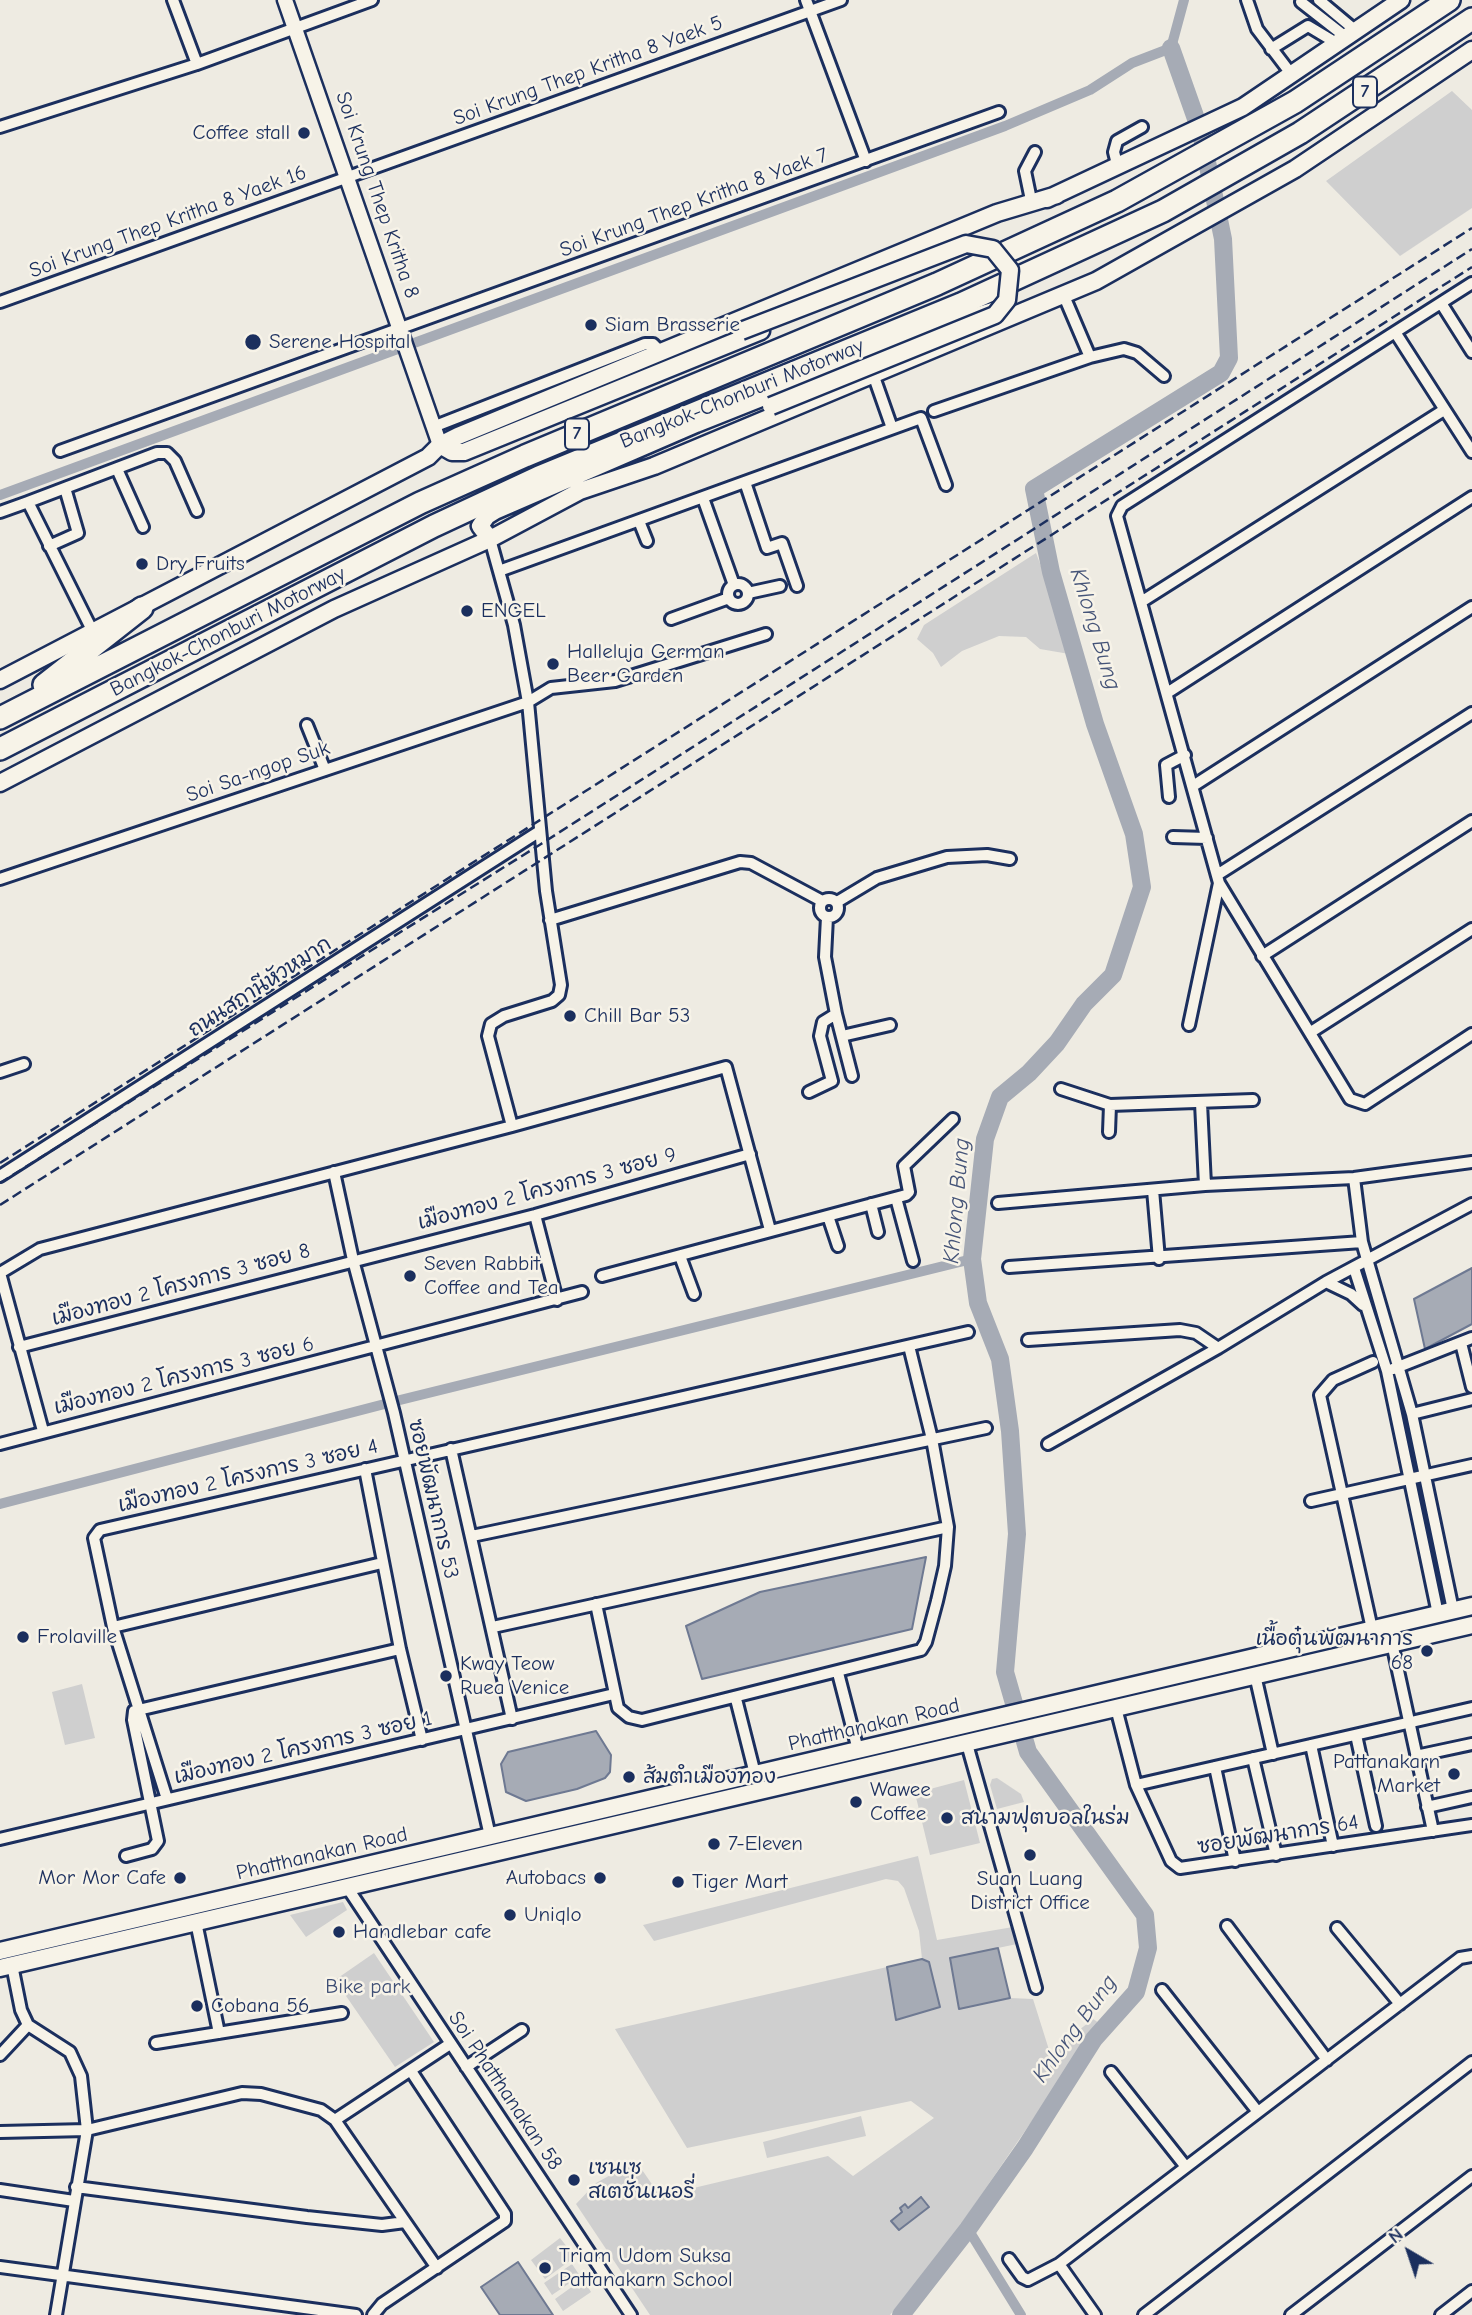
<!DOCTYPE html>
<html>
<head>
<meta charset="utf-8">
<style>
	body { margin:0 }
	#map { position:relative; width:1472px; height:2315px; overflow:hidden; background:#eeebe2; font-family:"Comic Neue",sans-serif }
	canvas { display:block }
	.north { position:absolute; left:1374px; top:2217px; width:70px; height:70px; -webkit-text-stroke:5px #f7f3e8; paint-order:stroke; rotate:321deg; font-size:19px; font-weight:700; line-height:28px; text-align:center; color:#1b2f5e }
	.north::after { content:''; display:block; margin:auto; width:24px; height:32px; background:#1b2f5e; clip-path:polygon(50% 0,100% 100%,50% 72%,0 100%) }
</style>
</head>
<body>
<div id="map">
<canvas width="1472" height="2315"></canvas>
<div class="north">N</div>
</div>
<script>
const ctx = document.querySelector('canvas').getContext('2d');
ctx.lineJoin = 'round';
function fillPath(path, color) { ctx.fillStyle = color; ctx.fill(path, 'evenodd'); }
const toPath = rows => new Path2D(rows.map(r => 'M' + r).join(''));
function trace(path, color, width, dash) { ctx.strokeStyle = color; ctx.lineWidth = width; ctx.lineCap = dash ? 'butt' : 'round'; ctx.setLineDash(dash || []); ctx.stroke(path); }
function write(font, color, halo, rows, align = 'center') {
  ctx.font = font + ' "Comic Neue","Playpen Sans Thai",sans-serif'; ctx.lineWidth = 5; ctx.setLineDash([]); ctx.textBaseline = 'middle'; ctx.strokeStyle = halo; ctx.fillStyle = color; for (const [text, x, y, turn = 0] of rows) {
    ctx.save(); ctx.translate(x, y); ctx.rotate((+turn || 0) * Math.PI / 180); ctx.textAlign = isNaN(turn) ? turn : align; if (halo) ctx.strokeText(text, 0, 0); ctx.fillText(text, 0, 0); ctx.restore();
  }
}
fillPath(toPath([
	[1452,91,1472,110,1472,208,1400,256,1326,181],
	[1036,553,1075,655,1040,649,1026,637,999,636,962,651,941,667,933,653,917,639,924,625],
	[82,1684,95,1738,65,1745,52,1692],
	[997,1778,1021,1794,1024,1802,997,1809,990,1785,992,1779],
	[964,1780,980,1843,930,1855,915,1793],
	[918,1856,937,1940,1013,1927,1017,1944,950,1958,959,2009,1010,1998,1033,1999,1050,2053,1093,2019,1099,2023,953,2236,890,2315,650,2315,576,2204,596,2183,636,2161,660,2196,828,2156,853,2176,934,2118,911,2101,687,2148,615,2029,887,1967,896,2020,929,1963,922,1959,919,1931,904,1888,898,1881,886,1879,654,1941,643,1925],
	[343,1902,347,1910,306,1937,290,1915],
	[374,1953,434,2042,395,2067,335,1980],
	[861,2116,866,2136,767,2158,763,2142],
	[560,2238,575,2257,545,2279,531,2260],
	[572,2264,580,2276,552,2295,544,2283],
	[583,2279,591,2292,563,2311,555,2299]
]), '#cfcfcf');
const water = toPath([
	[1472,1268,1472,1324,1425,1349,1414,1299,1472,1268],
	[926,1557,912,1629,702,1679,686,1626,760,1592,926,1557],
	[596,1731,611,1755,610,1772,605,1778,577,1789,526,1801,506,1792,501,1764,508,1752,596,1731],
	[998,1948,1010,1998,959,2009,950,1958,998,1948],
	[922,1959,929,1962,940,2007,896,2020,887,1967,922,1959],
	[921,2197,929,2207,899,2230,891,2221,902,2212,900,2208,905,2204,908,2208,921,2197],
	[518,2262,553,2315,500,2315,481,2287,518,2262]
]);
fillPath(water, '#a6abb5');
trace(water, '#6e7992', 2);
trace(toPath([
	[0,495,1005,126,1090,90,1132,63,1171,48,1184,0],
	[0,1504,400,1400,972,1259],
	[968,2229,1021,2315]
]), '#a6abb5', 10);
trace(toPath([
	[901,2315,968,2229,1025,2148,1094,2039,1136,1992,1148,1948,1145,1915,1028,1752,1005,1672,1017,1534,1010,1431,1000,1359,978,1303,972,1259,985,1139,1000,1097,1029,1073,1057,1043,1084,1004,1113,975,1142,887,1134,834,1095,724,1051,572,1034,489,1221,373,1229,358,1223,239,1201,133,1171,48]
]), '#a6abb5', 18);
const minor = toPath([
	[173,0,197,64],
	[806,0,866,161],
	[1247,0,1257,29,1292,75],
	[1319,0,1356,31],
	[1301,2,1347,38],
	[1271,49,1308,26,1338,44],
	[0,127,197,64,372,0],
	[1118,168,1114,152,1117,141,1142,127],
	[1031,200,1025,171,1035,152],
	[1472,283,1122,506,1117,516,1219,883,1350,1099,1365,1104,1472,1034],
	[1064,296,1090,357],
	[0,302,841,0],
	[1441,303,1472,352],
	[1395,332,1472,452],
	[873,374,892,428],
	[934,411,1090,357,1124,349,1137,353,1164,376],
	[433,427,645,344,653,344,660,351],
	[60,451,999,112],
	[117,469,143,527],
	[745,482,767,548,782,543,797,586],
	[703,498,734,585],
	[28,502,157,453,167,453,175,461,197,511],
	[0,512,28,502,93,632],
	[639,521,647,541],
	[490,539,514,625,528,702,546,891,561,985,559,995,552,1001,504,1016,491,1024,488,1036,512,1126],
	[49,546,78,533,65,488],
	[499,571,921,418,946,485],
	'728 594a10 10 0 1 1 20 0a10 10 0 1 1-20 0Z',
	[748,593,780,586],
	[1141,602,1444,410],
	[671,619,729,598],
	[1167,693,1472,497],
	[307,725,325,770],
	[1193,786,1472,607],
	[1169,797,1166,765,1185,755],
	[1173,837,1207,838],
	[1217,875,1472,713],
	[0,879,528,702,551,688,615,681,766,634],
	'820 908a9 9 0 1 1 18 0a9 9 0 1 1-18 0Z',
	[837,902,877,878,947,857,987,855,1010,859],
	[550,920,740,862,751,863,822,901],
	[1262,956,1472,821],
	[836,1014,852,1076],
	[1189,1025,1219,883],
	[1311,1032,1472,929],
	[842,1036,890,1025],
	[0,1072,24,1064],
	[1061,1089,1110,1105,1253,1100],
	[809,1092,832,1081,820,1036,823,1022,836,1014,825,957,827,917],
	[1201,1103,1205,1185],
	[1109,1132,1110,1105],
	[334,1172,353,1260,394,1413,490,1836],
	[0,1176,540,831],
	[1354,1178,1362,1242,1412,1414,1453,1610],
	[1153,1190,1159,1259],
	[896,1198,913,1261],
	[998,1203,1205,1185,1354,1178,1472,1162],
	[871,1204,878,1232],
	[535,1215,557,1300],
	[828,1216,838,1246],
	[680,1256,694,1294],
	[1009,1267,1362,1242],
	[1354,1268,1387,1371,1438,1614],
	[0,1273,40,1249,512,1126,726,1067,770,1230],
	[0,1273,43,1431],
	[602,1276,906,1195,909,1192,904,1166,953,1119],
	[1326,1282,1351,1294,1363,1305],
	[1028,1340,1180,1330,1196,1333,1218,1348],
	[1461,1343,1472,1387],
	[19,1347,535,1215,750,1154],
	[1393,1369,1472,1338],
	[1412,1414,1472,1399],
	[0,1444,582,1292],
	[1048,1444,1218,1348,1326,1282,1472,1204],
	[451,1449,512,1719],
	[365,1469,400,1649,422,1740],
	[1311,1501,1472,1465],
	[472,1536,986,1428],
	[596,1604,618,1708,629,1717,642,1720,921,1650,926,1642,937,1601,945,1566,948,1527,932,1439,909,1346],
	[113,1627,382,1563],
	[493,1627,948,1527],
	[1372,1629,1320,1395,1333,1380,1373,1362],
	[1392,1643,1433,1831],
	[838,1673,858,1750],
	[1255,1675,1273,1754],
	[736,1699,755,1774],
	[1116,1708,1136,1785,1171,1861,1180,1868,1472,1825],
	[1356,1735,1376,1826],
	[967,1744,1036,1988],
	[1311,1745,1333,1846],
	[1416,1756,1472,1744],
	[1253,1758,1276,1855],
	[1215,1767,1235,1861],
	[1136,1785,1472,1708],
	[167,1799,113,1627,94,1538,100,1530,968,1332],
	[1427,1807,1472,1797],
	[0,1839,614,1694],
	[126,1856,152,1849,158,1841,133,1720,134,1711,400,1649],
	[347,1887,631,2315],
	[196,1922,219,2033],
	[1227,1926,1327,2060],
	[1337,1928,1400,2004],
	[12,1965,21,2010,28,2025,70,2052,81,2076,87,2130,56,2315],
	[1162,1990,1258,2112],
	[156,2043,342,2013],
	[0,2055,28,2025],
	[466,2067,522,2030],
	[1111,2072,1186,2167],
	[335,2120,437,2268],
	[0,2132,87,2130,242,2093,261,2094,321,2110,335,2120,450,2044],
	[76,2187,307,2217,382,2225,405,2222],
	[0,2190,74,2201],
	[1009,2259,1022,2277,1028,2280,1059,2264,1460,1958,1472,1956],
	[1059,2264,1095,2315],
	[0,2267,356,2315],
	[373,2315,382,2304,505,2221,505,2214,411,2071],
	[1144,2315,1472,2062],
	[1291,2315,1472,2176],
	[1441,2315,1472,2291]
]);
const tertiary = toPath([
	[285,0,440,445]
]);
const secondary = toPath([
	[1047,199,1243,107,1401,0],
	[440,445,452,452,464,452,761,331],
	[490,539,480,526,487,516,495,511,696,424,942,326,993,311],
	[0,680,428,457,440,445,458,436,997,213,1057,195],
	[0,783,334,609,490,539,580,491,654,466,1096,281,1295,169,1472,50],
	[0,1951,1472,1606],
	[0,1968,1472,1625]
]);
const motorway = toPath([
	[44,685,142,608],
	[0,718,420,503,525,456,937,284,1117,201,1295,102,1449,0],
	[0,749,434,526,539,477,961,304,1163,211,1300,133,1472,19]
]);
trace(minor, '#1b2f5e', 16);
trace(tertiary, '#1b2f5e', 19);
trace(secondary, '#1b2f5e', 21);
trace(motorway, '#1b2f5e', 26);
trace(minor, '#f7f3e8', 10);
trace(tertiary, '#f7f3e8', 14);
trace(secondary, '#f7f3e8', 16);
trace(motorway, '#f7f3e8', 21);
trace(toPath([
	[0,1163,1472,228],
	[0,1183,541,844,1472,249],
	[0,1205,1472,267]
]), '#1b2f5e', 2.5, [10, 5]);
const secondaryBridge = toPath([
	[741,331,966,244,993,249,1010,270,1007,300,995,315,771,406]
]);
trace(secondaryBridge, '#1b2f5e', 21, []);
trace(secondaryBridge, '#f7f3e8', 16);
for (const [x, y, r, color] of [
	[304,133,7,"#1b2f5e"],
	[591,325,7,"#1b2f5e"],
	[253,342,9,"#1b2f5e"],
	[142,564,7,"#1b2f5e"],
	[467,611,7,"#1b2f5e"],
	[553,664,7,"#1b2f5e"],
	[570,1016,7,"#1b2f5e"],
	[410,1276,7,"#1b2f5e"],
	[23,1637,7,"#1b2f5e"],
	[1427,1651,7,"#1b2f5e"],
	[446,1676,7,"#1b2f5e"],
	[1454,1774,7,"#1b2f5e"],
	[629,1777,7,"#1b2f5e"],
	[856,1802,7,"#1b2f5e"],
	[947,1818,7,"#1b2f5e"],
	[714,1844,7,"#1b2f5e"],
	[1030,1855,7,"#1b2f5e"],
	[180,1878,7,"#1b2f5e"],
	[600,1878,7,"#1b2f5e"],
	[678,1882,7,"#1b2f5e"],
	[510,1915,7,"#1b2f5e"],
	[339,1932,7,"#1b2f5e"],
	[197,2006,7,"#1b2f5e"],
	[574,2180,7,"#1b2f5e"],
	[545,2268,7,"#1b2f5e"]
]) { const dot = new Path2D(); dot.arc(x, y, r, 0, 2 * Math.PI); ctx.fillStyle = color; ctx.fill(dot); trace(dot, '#f7f3e8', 2.5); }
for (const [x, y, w] of [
	[1365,92,24],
	[577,434,24]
]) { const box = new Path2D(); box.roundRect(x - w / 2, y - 15.5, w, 31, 5); ctx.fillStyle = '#f7f3e8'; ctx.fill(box); trace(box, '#1b2f5e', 2); }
write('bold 19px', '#1b2f5e', null, [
	["7",1365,92],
	["7",577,434]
]);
write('21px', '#1b2f5e', '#f7f3e8', [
	["Soi Krung Thep Kritha 8 Yaek 5",588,71,-20],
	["Soi Krung Thep Kritha 8",377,195,71],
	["Soi Krung Thep Kritha 8 Yaek 7",694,203,-20],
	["Soi Krung Thep Kritha 8 Yaek 16",168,222,-20],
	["Bangkok-Chonburi Motorway",742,394,-22],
	["Bangkok-Chonburi Motorway",228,632,-27],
	["Soi Sa-ngop Suk",258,772,-19],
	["ถนนสถานีหัวหมาก",260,987,-33],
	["เมืองทอง 2 โครงการ 3 ซอย 9",547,1189,-15],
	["เมืองทอง 2 โครงการ 3 ซอย 8",181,1285,-15],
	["เมืองทอง 2 โครงการ 3 ซอย 6",184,1376,-14],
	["เมืองทอง 2 โครงการ 3 ซอย 4",248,1476,-13],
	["ซอยพัฒนาการ 53",433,1499,77],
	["Phatthanakan Road",874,1725,-13],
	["เมืองทอง 2 โครงการ 3 ซอย 1",303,1748,-13],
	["ซอยพัฒนาการ 64",1278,1835,-9],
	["Phatthanakan Road",322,1854,-13],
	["Soi Phatthanakan 58",505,2091,56]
]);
write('21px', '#1b2f5e', '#f7f3e8', [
	["Coffee stall",290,133,"right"],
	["Siam Brasserie",605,325],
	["Serene Hospital",269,342],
	["Dry Fruits",156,564],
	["ENGEL",481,611],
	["Halleluja German",567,652],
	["Beer Garden",567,676],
	["Chill Bar 53",584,1016],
	["Seven Rabbit",424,1264],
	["Coffee and Tea",424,1288],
	["Frolaville",37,1637],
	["เนื้อตุ๋นพัฒนาการ",1413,1639,"right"],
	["68",1413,1663,"right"],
	["Kway Teow",460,1664],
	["Ruea Venice",460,1688],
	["Pattanakarn",1440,1762,"right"],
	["Market",1440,1786,"right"],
	["ส้มตำเมืองทอง",643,1777],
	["Wawee",870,1790],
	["Coffee",870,1814],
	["สนามฟุตบอลในร่ม",961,1818],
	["7-Eleven",728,1844],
	["Mor Mor Cafe",166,1878,"right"],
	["Autobacs",586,1878,"right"],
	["Suan Luang",1030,1879,"center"],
	["District Office",1030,1903,"center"],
	["Tiger Mart",692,1882],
	["Uniqlo",524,1915],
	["Handlebar cafe",353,1932],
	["Cobana 56",211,2006],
	["เซนเซ",588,2168],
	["สเตชั่นเนอรี่",588,2192],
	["Triam Udom Suksa",559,2256],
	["Pattanakarn School",559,2280]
], 'left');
write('21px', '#3f4f75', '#f7f3e8', [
	["Bike park",368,1987]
]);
write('italic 23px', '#455478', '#f7f3e8', [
	["Khlong Bung",1095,629,73],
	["Khlong Bung",957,1201,-85],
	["Khlong Bung",1075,2029,-54]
]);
</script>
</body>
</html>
